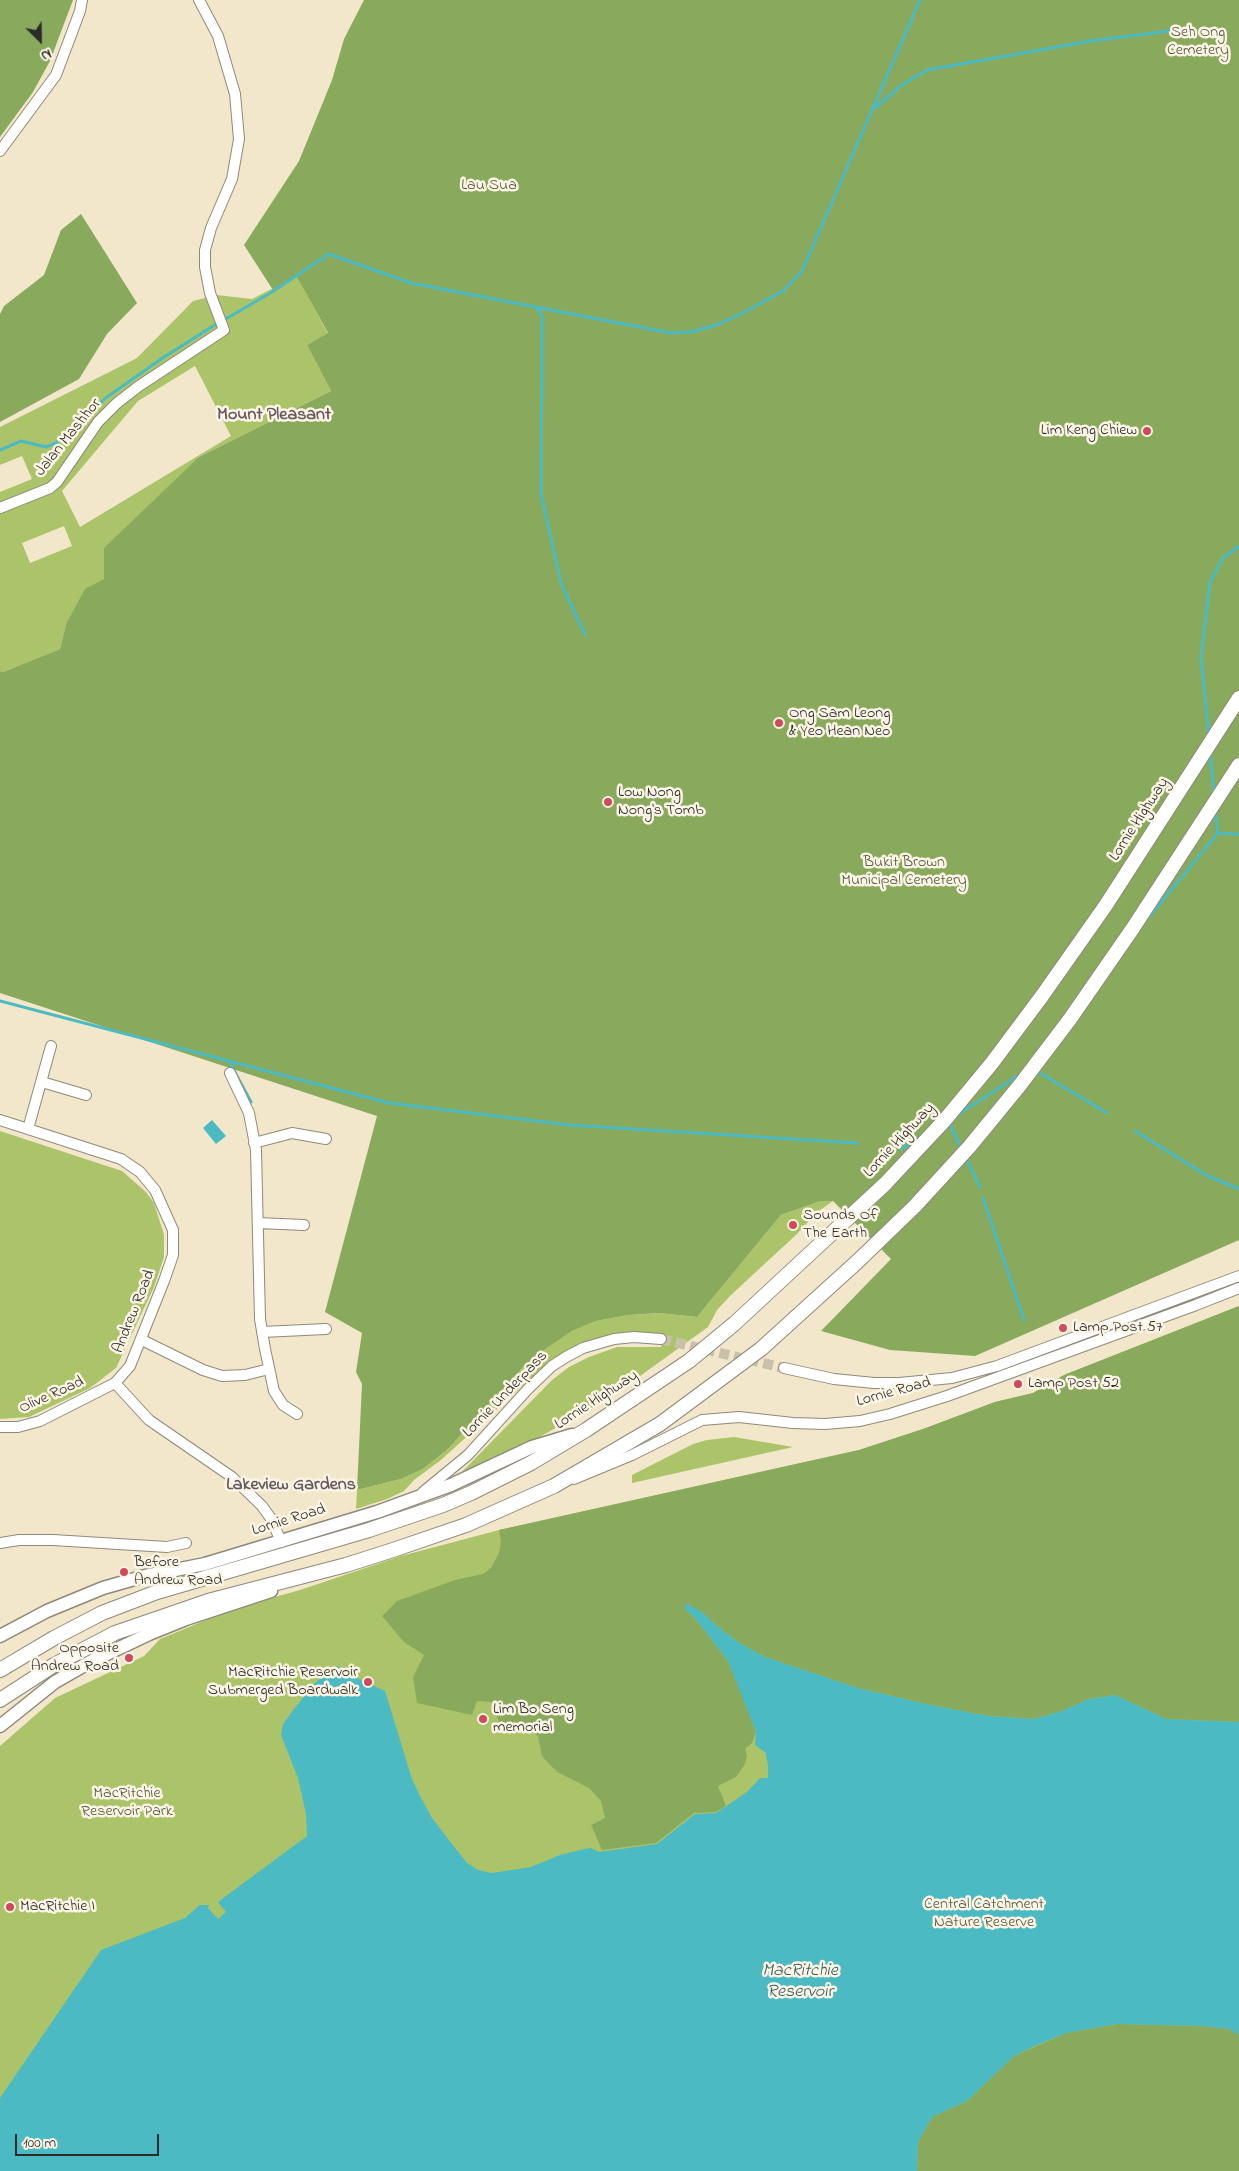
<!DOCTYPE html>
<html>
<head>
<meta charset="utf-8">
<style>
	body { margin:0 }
	#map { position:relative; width:1239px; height:2171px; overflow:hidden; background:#f2e7cb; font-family:"Indie Flower",sans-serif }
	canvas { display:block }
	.north { position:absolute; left:15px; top:15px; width:50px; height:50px; -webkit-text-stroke:4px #fcf5e5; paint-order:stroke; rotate:157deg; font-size:14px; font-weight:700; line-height:20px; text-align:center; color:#2b2b2b }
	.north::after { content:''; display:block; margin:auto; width:18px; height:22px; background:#2b2b2b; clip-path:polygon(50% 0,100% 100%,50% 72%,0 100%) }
	.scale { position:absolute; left:15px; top:2134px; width:144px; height:22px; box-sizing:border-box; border:2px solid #2b2b2b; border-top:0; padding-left:6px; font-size:15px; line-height:18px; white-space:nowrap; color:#2b2b2b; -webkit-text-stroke:4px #fcf5e5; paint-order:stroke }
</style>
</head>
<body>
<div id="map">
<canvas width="1239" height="2171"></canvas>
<div class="north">N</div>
<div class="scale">100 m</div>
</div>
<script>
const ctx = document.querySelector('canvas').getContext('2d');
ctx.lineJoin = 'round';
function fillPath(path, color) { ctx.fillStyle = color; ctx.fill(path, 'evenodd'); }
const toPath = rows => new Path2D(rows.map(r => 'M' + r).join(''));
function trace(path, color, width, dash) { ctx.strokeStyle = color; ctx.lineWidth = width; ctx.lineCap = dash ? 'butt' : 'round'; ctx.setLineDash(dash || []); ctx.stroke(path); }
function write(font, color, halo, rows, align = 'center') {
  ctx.font = font + ' "Indie Flower",sans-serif'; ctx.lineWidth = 5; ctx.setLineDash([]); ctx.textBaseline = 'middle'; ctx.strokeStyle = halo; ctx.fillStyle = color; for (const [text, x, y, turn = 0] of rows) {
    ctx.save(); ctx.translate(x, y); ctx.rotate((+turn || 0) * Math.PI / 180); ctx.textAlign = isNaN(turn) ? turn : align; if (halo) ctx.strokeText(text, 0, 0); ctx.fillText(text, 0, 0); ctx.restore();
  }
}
fillPath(toPath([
	[297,276,328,334,307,345,331,391,199,457,104,579,66,624,60,649,3,672,0,671,0,492,32,479,22,456,0,465,0,427,137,358,193,301,217,295,252,299],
	[195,366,231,436,80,527,62,491,138,401],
	[64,526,72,546,30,563,22,543],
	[0,1131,122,1171,146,1192,154,1203,164,1235,164,1257,154,1287,116,1368,90,1388,29,1417,0,1419],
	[821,1201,833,1201,816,1213,798,1233,731,1295,717,1310,708,1327,611,1397,518,1449,454,1480,552,1380,569,1367,589,1357,617,1347,661,1347,663,1334,635,1332,612,1334,582,1343,560,1354,540,1370,441,1460,414,1480,404,1491,387,1499,356,1509,357,1490,401,1479,423,1469,448,1449,525,1365,548,1346,572,1331,596,1321,629,1315,659,1313,697,1317,781,1215],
	[1239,1306,1239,2171,0,2171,0,1746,55,1698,144,1656,160,1639,235,1608,300,1590,401,1556,499,1530,859,1450,923,1429,995,1402,1033,1393,1064,1375],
	[734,1437,793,1447,632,1483,632,1475,693,1444,707,1440]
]), '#acc469');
fillPath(toPath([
	[0,0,73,0,50,61,33,92,0,137],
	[364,0,1239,0,1239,1240,975,1356,890,1350,821,1331,891,1259,833,1201,821,1201,781,1215,697,1317,659,1313,629,1315,596,1321,572,1331,548,1347,525,1365,448,1449,423,1469,401,1479,357,1490,362,1384,356,1372,362,1333,325,1312,377,1116,0,993,0,671,3,672,60,649,66,624,85,589,104,579,104,548,199,457,331,391,307,345,328,333,297,277,273,290,244,245,299,161,332,80,344,39],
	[81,214,137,303,107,334,79,379,0,422,0,314,4,306,44,275,61,230],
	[1239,1306,1239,1722,1166,1719,1115,1695,1089,1699,1062,1711,1034,1719,988,1716,926,1704,858,1688,765,1657,738,1642,717,1626,702,1612,685,1609,695,1618,728,1661,736,1678,756,1732,752,1743,745,1749,747,1756,745,1764,736,1777,718,1786,726,1806,716,1812,694,1813,656,1843,602,1850,591,1825,605,1818,601,1801,589,1788,559,1773,552,1767,542,1756,538,1736,521,1726,499,1722,491,1702,477,1701,472,1715,417,1703,413,1677,424,1655,404,1642,382,1616,397,1601,455,1580,483,1574,491,1568,499,1553,501,1541,499,1530,859,1450,923,1429,995,1402,1033,1393,1064,1375],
	[1117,2024,1203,2026,1229,2029,1239,2035,1239,2171,917,2171,918,2142,932,2117,967,2101,1014,2056,1066,2033]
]), '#89aa5d');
fillPath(toPath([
	[212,1120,226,1136,216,1144,203,1128],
	[686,1603,702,1612,717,1626,738,1642,765,1657,858,1688,926,1704,988,1716,1034,1719,1062,1711,1089,1699,1115,1695,1166,1719,1239,1722,1239,2035,1229,2029,1203,2026,1117,2024,1066,2033,1035,2046,1014,2056,967,2101,932,2117,918,2142,917,2171,0,2171,0,2098,101,1950,185,1918,200,1905,209,1905,208,1908,218,1919,226,1912,218,1902,307,1836,306,1814,298,1778,281,1735,283,1724,294,1709,315,1683,335,1667,338,1666,355,1677,385,1691,412,1779,419,1794,432,1818,452,1844,467,1863,478,1870,492,1873,531,1867,560,1855,584,1849,591,1848,599,1852,657,1844,695,1814,716,1813,747,1792,760,1778,768,1778,768,1765,765,1752,755,1745,756,1732,728,1661,695,1618,685,1609]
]), '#4cbac2');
trace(toPath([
	[875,108,902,85,927,70,1091,41,1184,29],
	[537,308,542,316,541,494,561,583,585,635],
	[224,320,272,292,329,254,411,283,671,333,691,332,719,324,745,312,783,291,802,271,920,0],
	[0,450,21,441,46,447,56,443,107,397,164,357,218,323],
	[1209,736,1201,657,1210,581,1223,558,1239,546],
	[1210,752,1214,793],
	[1218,833,1239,834],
	[1148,918,1218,833,1215,809],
	[0,1001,389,1103,570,1125,857,1143],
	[230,1063,251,1102],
	[1037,1071,1107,1113],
	[957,1115,1021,1074],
	[949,1122,961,1148],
	[1135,1131,1206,1175,1239,1189],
	[901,1149,922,1136],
	[965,1156,980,1187],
	[983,1198,1024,1320]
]), '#4cbac2', 3);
trace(toPath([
	[661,1339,784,1368]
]), '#cac1ab', 10, [10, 5]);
const minor = toPath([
	[0,151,56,75,80,11,82,0],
	[0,508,50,488,57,482,98,422,117,403,139,386,224,330,210,293,205,267,205,250,211,228,232,179,239,139,235,94,218,36,199,0],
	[230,1073,249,1113,256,1150,260,1319,265,1349,274,1391,283,1405,297,1414],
	[42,1082,86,1095],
	[0,1120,121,1159,140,1172,155,1190,173,1230,173,1255,164,1281,130,1366,115,1383,40,1421,18,1427,0,1427],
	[28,1129,51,1046],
	[254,1143,292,1133,326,1139],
	[258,1223,304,1225],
	[262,1332,326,1329],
	[142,1340,203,1370,222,1376,245,1375,269,1369],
	[784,1368,834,1379,874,1383,899,1383,952,1378,997,1366,1239,1276],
	[115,1383,149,1420,232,1477,262,1506,272,1520,281,1542],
	[574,1479,632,1455,702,1420,739,1417,793,1423,825,1424,860,1421,890,1414,947,1396,1196,1305,1239,1288],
	[423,1492,468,1455,528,1389,552,1366,566,1357,583,1348,614,1339,634,1337,661,1339],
	[0,1543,19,1540,53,1540,167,1547,186,1543]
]);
const major = toPath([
	[0,1636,47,1611,103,1588,145,1576,205,1564,377,1512,451,1485,532,1447,572,1435],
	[0,1726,55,1682,90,1662,149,1634,186,1619,271,1591]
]);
const highway = toPath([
	[0,1670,54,1638,102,1613,157,1592,369,1530,443,1505,471,1493,531,1463,586,1430,689,1361,734,1324,885,1184,944,1121,992,1063,1042,996,1106,905,1239,698],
	[0,1700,54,1665,115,1633,208,1601,346,1565,393,1550,466,1525,554,1486,660,1424,761,1349,858,1261,915,1206,970,1146,1020,1085,1070,1019,1133,928,1239,765]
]);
trace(minor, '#8e897b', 12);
trace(major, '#8e897b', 15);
trace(highway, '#8e897b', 16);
trace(minor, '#fff', 10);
trace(major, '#fff', 12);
trace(highway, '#fff', 14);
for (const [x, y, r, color] of [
	[1147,431,5,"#d1495b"],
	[779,723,5,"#d1495b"],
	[608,802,5,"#d1495b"],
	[793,1225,5,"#d1495b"],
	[1063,1328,5,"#d1495b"],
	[1018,1384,5,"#d1495b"],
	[124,1572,5,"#d1495b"],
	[129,1658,5,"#d1495b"],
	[368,1682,5,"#d1495b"],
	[483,1719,5,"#d1495b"],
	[10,1907,5,"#d1495b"]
]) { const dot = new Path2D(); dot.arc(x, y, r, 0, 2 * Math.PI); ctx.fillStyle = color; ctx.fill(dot); trace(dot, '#fcf5e5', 2); }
write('16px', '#52593e', '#fcf5e5', [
	["Seh Ong",1198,33],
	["Cemetery",1198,51],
	["Lau Sua",489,186],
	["Bukit Brown",904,863],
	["Municipal Cemetery",904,881],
	["MacRitchie",127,1794],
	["Reservoir Park",127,1812],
	["Central Catchment",984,1905],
	["Nature Reserve",984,1923]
]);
write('16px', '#2b2b2b', '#fcf5e5', [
	["Lim Keng Chiew",1137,431,"right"],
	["Ong Sam Leong",789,714],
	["& Yeo Hean Neo",789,732],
	["Low Nong",618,793],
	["Nong's Tomb",618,811],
	["Sounds Of",803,1216],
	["The Earth",803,1234],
	["Lamp Post 57",1073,1328],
	["Lamp Post 52",1028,1384],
	["Before",134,1563],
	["Andrew Road",134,1581],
	["Opposite",119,1649,"right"],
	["Andrew Road",119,1667,"right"],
	["MacRitchie Reservoir",358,1673,"right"],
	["Submerged Boardwalk",358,1691,"right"],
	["Lim Bo Seng",493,1710],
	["memorial",493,1728],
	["MacRitchie I",20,1907]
], 'left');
write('16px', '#2b2b2b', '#fcf5e5', [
	["Jalan Mashhor",69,438,-51],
	["Lornie Highway",1140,820,-57],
	["Lornie Highway",900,1141,-47],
	["Andrew Road",135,1312,-68],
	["Lornie Road",894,1393,-15],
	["Lornie Underpass",506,1395,-46],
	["Olive Road",52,1396,-24],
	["Lornie Highway",597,1401,-33],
	["Lornie Road",289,1521,-17]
]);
write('bold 18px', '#675760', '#fcf5e5', [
	["Mount Pleasant",274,416],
	["Lakeview Gardens",291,1486]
]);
write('italic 18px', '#375d60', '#fcf5e5', [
	["MacRitchie",800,1972],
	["Reservoir",800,1993]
]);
</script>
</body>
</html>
